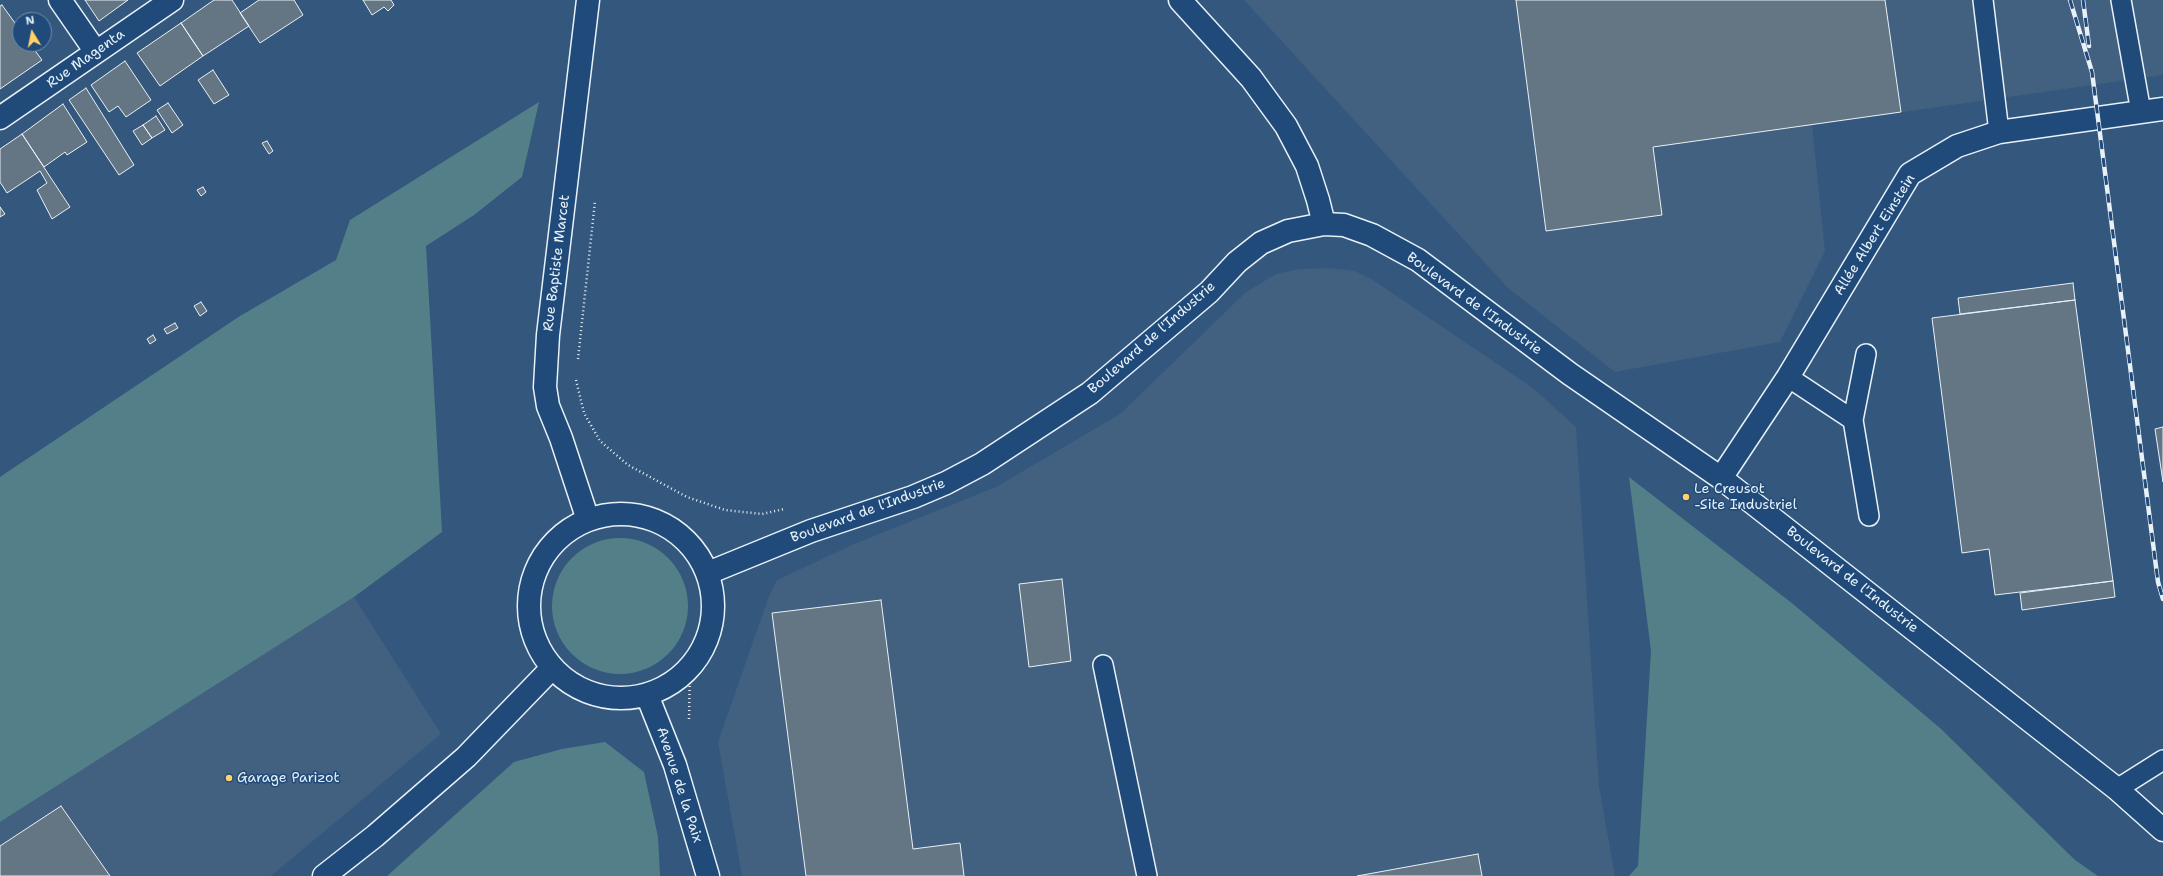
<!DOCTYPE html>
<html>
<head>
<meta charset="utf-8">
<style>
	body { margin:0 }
	#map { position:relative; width:2163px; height:876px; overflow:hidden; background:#34577d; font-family:"Shantell Sans",sans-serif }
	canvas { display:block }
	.north { position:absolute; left:12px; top:12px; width:40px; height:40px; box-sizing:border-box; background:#1f4a7a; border:1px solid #6f8dac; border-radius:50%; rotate:350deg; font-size:11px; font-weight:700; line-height:16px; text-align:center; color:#e8f1f8 }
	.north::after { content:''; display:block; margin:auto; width:14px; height:18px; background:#ffd166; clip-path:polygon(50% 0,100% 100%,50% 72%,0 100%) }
</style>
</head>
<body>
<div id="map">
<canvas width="2163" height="876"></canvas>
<div class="north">N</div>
</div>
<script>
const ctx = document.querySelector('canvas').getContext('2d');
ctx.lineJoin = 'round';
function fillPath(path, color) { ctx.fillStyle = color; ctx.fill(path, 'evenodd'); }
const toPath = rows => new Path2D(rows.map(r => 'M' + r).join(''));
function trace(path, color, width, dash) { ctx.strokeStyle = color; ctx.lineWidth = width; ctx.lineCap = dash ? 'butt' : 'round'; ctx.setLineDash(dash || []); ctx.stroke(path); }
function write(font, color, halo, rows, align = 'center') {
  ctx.font = font + ' "Shantell Sans",sans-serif'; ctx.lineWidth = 3; ctx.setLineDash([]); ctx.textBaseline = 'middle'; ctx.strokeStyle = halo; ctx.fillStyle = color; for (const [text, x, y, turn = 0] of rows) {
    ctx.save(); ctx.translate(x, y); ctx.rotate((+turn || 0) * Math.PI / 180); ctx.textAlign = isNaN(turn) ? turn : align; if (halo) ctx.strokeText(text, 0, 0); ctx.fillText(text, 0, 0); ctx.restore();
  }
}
fillPath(toPath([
	[1244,0,2163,0,2163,75,1812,125,1825,251,1780,342,1615,372,1508,288],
	[1329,268,1355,271,1373,280,1533,388,1576,427,1599,786,1615,876,742,876,718,742,769,596,777,580,854,544,996,487,1120,414,1246,292,1276,274,1300,269],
	[354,597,441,734,271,876,0,876,0,822]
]), '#42607f');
fillPath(toPath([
	[539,102,522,177,474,215,426,246,442,532,354,597,0,822,0,477,240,316,336,260,350,220],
	[1629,477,1793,604,1940,728,2075,860,2098,876,1629,876,1638,866,1651,651],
	'552 606a68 68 0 1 1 136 0a68 68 0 1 1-136 0Z',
	[605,742,644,772,658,837,660,876,387,876,514,762,562,749]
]), '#538088');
const building = toPath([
	[85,0,128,0,99,21,85,0],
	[214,0,232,0,249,26,203,56,181,23,214,0],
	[259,0,294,0,303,15,260,43,240,13,259,0],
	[363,0,391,0,394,5,388,11,384,7,372,15,363,0],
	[1516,0,1885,0,1901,112,1653,147,1662,215,1546,231,1516,0],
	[2,5,20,30,20,44,30,44,42,60,0,89,0,6,2,5],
	[181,23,203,56,160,86,137,53,181,23],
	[125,61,151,100,126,117,118,106,109,112,91,85,125,61],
	[213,70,229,95,214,104,198,80,213,70],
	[86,88,134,165,119,175,69,100,86,88],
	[168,103,183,125,172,133,157,110,168,103],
	[63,104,87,142,67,155,65,152,44,167,22,134,63,104],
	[156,116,165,130,152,138,143,125,156,116],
	[143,125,152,138,142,145,133,131,143,125],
	[22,134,70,207,52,219,37,190,47,183,40,171,7,193,0,182,0,149,22,134],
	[267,141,273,151,269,154,262,143,267,141],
	[203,187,206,192,201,196,197,190,203,187],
	[0,207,5,214,0,217,0,207],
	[2073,283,2075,300,1960,314,1958,298,2073,283],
	[2075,300,2113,581,1995,595,1989,549,1962,553,1932,318,2075,300],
	[201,302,207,311,200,316,194,306,201,302],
	[175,323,178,328,167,334,164,329,175,323],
	[153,335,156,340,150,344,147,339,153,335],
	[2163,427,2163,482,2155,429,2163,427],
	[1062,579,1071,661,1029,667,1019,584,1062,579],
	[2113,581,2115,597,2022,610,2020,593,2113,581],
	[881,600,913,849,960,843,964,876,806,876,772,613,881,600],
	[61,806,110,876,0,876,0,846,61,806],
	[1478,854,1482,876,1357,876,1478,854]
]);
fillPath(building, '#647584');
trace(building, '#e8f1f8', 1);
const lane = toPath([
	[1983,0,1999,132],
	[2121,0,2141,112],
	[1788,377,1853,420,1869,516],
	[1853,420,1866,354],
	[1103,665,1147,876],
	[2117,789,2163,760]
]);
const street = toPath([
	[60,0,96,52],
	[1180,0,1251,78,1286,126,1307,166,1318,200,1324,224],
	[0,118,172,0],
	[1721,478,1788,377,1910,174,1957,146,1999,132,2163,109],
	[708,573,811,531,913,497,946,483,982,464,1090,393,1209,292,1237,262,1261,243,1288,231,1324,224,1344,225,1372,235,1418,260,1570,374,1721,478,2117,789,2163,830],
	[324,876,375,836,466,757,552,668]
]);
const secondary = toPath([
	[588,0,548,335,545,387,548,406,561,438,588,520],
	'529 606a92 92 0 1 1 184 0a92 92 0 1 1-184 0Z',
	[647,695,675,765,708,876]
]);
trace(lane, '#e8f1f8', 22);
trace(street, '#e8f1f8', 25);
trace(secondary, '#e8f1f8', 25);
trace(toPath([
	[578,359,595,201],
	[576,380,584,413,600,441,628,465,687,497,725,510,762,514,784,509],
	[689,719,690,669]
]), '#e8f1f8', 2.5, [1, 3]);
trace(lane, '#1f4a7a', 19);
trace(street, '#1f4a7a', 22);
trace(secondary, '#1f4a7a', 22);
const rail = toPath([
	[2070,0,2092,72,2158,582,2163,599],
	[2083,0,2089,46]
]);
trace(rail, '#e8f1f8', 4.5);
trace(rail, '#1f4a7a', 3, [9]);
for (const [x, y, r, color] of [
	[1686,497,4,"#ffd166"],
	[229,778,4,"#ffd166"]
]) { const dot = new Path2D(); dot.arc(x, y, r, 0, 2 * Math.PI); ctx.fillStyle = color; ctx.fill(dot); trace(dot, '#1f4a7a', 1.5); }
write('14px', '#e8f1f8', '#1f4a7a', [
	["Rue Magenta",86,59,-35],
	["Allée Albert Einstein",1875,235,-58],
	["Rue Baptiste Marcet",557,263,-83],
	["Boulevard de l'Industrie",1474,304,36],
	["Boulevard de l'Industrie",1152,338,-41],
	["Boulevard de l'Industrie",868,511,-20],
	["Boulevard de l'Industrie",1852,580,38],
	["Avenue de la Paix",679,785,72]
]);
write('14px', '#e8f1f8', '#1f4a7a', [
	["Le Creusot",1694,489],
	["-Site Industriel",1694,505],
	["Garage Parizot",237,778]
], 'left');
</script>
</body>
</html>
